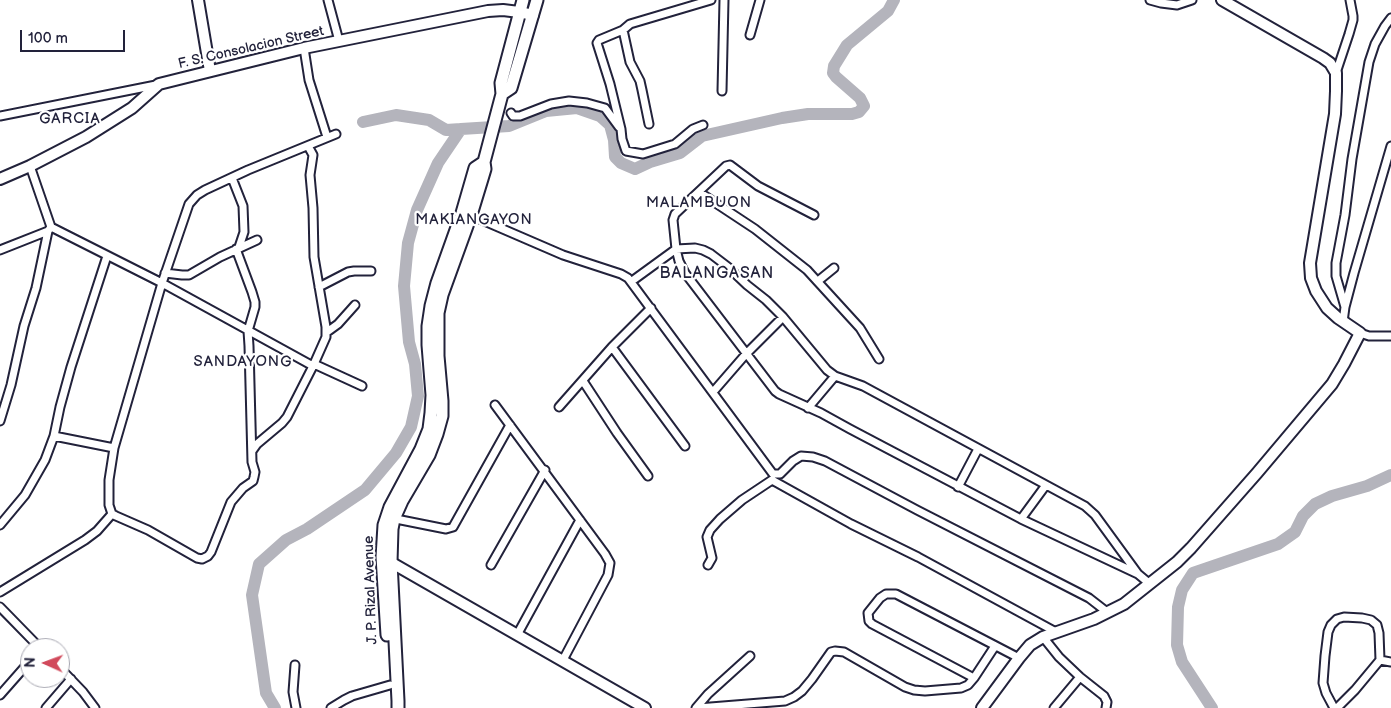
<!DOCTYPE html>
<html>
<head>
<meta charset="utf-8">
<style>
	body { margin:0 }
	#map { position:relative; width:1391px; height:708px; overflow:hidden; background:#fff; font-family:"Balsamiq Sans",sans-serif }
	canvas { display:block }
	.north { position:absolute; left:20px; top:638px; width:50px; height:50px; box-sizing:border-box; background:#fff; border:1px solid #a7a7b1; border-radius:50%; rotate:272deg; font-size:14px; font-weight:700; line-height:20px; text-align:center; color:#22223b }
	.north::after { content:''; display:block; margin:auto; width:18px; height:22px; background:#d1495b; clip-path:polygon(50% 0,100% 100%,50% 72%,0 100%) }
	.scale { position:absolute; left:20px; top:30px; width:105px; height:22px; box-sizing:border-box; border:2px solid #22223b; border-top:0; padding-left:6px; font-size:15px; line-height:18px; white-space:nowrap; color:#22223b; -webkit-text-stroke:4px #fff; paint-order:stroke }
</style>
</head>
<body>
<div id="map">
<canvas width="1391" height="708"></canvas>
<div class="north">N</div>
<div class="scale">100 m</div>
</div>
<script>
const ctx = document.querySelector('canvas').getContext('2d');
ctx.lineJoin = 'round';
const toPath = rows => new Path2D(rows.map(r => 'M' + r).join(''));
function trace(path, color, width, dash) { ctx.strokeStyle = color; ctx.lineWidth = width; ctx.lineCap = dash ? 'butt' : 'round'; ctx.setLineDash(dash || []); ctx.stroke(path); }
function write(font, color, halo, rows, align = 'center') {
  ctx.font = font + ' "Balsamiq Sans",sans-serif'; ctx.lineWidth = 4.5; ctx.setLineDash([]); ctx.textBaseline = 'middle'; ctx.strokeStyle = halo; ctx.fillStyle = color; for (const [text, x, y, turn = 0] of rows) {
    ctx.save(); ctx.translate(x, y); ctx.rotate((+turn || 0) * Math.PI / 180); ctx.textAlign = isNaN(turn) ? turn : align; if (halo) ctx.strokeText(text, 0, 0); ctx.fillText(text, 0, 0); ctx.restore();
  }
}
trace(toPath([
	[363,122,396,115,429,120,446,130,461,129,509,126,546,111,577,108,600,116,610,125,614,140,615,157,621,163,635,169,650,162,680,153,702,136,782,118,808,114,852,114,859,112,864,106,860,98,836,77,833,73,834,66,847,45,888,11,894,0],
	[275,708,266,693,252,595,259,564,286,540,307,529,365,490,396,453,411,427,418,396,415,364,409,342,404,286,408,243,417,210,438,163,461,129],
	[1212,708,1182,662,1177,645,1178,607,1182,590,1193,573,1278,544,1295,532,1303,516,1315,504,1332,496,1367,486,1391,475]
]), '#b4b4bc', 12);
const street = toPath([
	[328,0,339,41],
	[1150,0,1161,3,1177,5,1192,0],
	[623,30,630,62,640,81,642,90,649,124],
	[750,35,760,0],
	[304,48,309,80,327,137],
	[1336,73,1349,34,1353,20,1353,16,1350,0],
	[722,91,724,0],
	[511,113,513,116,520,116,551,104,569,101,587,103,605,108,619,127],
	[0,116,156,85],
	[703,125,693,129,675,144,643,154,626,151,622,139,621,129,610,84,597,43,599,40,623,30,630,24,711,0],
	[30,166,51,227,162,283,313,366],
	[232,178,243,206,244,232,239,247],
	[699,192,755,229,807,270,860,328,879,359],
	[468,214,563,255,621,274,628,278,773,474,780,474,793,461,801,456,813,457,825,461,917,510,1089,598,1107,612],
	[814,215,758,186,730,165,726,166,675,214,673,220,676,249,679,261,685,273,775,391,779,394,821,413,850,429,1021,519,1138,574,1150,584],
	[236,249,252,292,255,302,255,307,248,331,249,346,252,462,255,472,254,477,253,481,243,488,231,502,211,552,208,556,202,559,197,558,148,530,116,516,112,514,109,505,109,480,114,448,162,283,189,204,197,195,205,190,248,170,336,134],
	[0,250,48,231],
	[165,273,182,275,189,275,220,257,257,240],
	[632,281,676,249,695,248,703,250,711,254,728,267,747,285,766,300,783,317,827,370,835,376,863,386,1085,506,1095,515,1138,574],
	[818,281,834,268],
	[319,287,348,272,354,271,371,271],
	[1345,307,1336,276,1336,263,1345,215,1352,159,1369,62,1375,44,1385,26,1391,18],
	[1343,322,1345,307,1354,273,1391,146],
	[327,332,338,324,355,305],
	[1360,333,1369,336,1391,336],
	[612,347,685,446],
	[314,364,362,386],
	[583,381,617,433,648,476],
	[713,392,746,354,783,317],
	[495,405,605,554,610,563,608,575,563,660],
	[559,407,612,347,651,308],
	[808,408,835,376],
	[0,421,11,385,24,326,36,288,48,231,51,227],
	[54,436,114,448],
	[252,451,257,444,282,423,287,417,314,364,326,337,326,327,314,257,313,208,310,175,313,155,308,146],
	[958,487,978,449],
	[391,518,446,529,453,527,510,425],
	[1021,519,1046,485],
	[0,525,25,495,45,460,54,436,60,407,71,367,107,256],
	[491,565,545,470],
	[708,565,712,558,707,537,710,530,720,519,742,500,772,480,851,524,918,557,1056,632],
	[0,592,85,540,97,531,112,514],
	[0,607,40,648],
	[517,635,580,520],
	[1043,637,1059,657,1080,677,1104,696,1107,702,1106,708],
	[995,646,974,678,872,624,869,621,868,613,880,598,886,594,896,594,1019,658],
	[1380,660,1391,662],
	[295,665,293,692,296,708],
	[60,668,83,692,95,708],
	[0,695,30,661],
	[46,708,71,679],
	[331,708,344,700,352,696,390,685],
	[696,708,708,694,750,656],
	[698,708,785,701,794,697,802,691,812,679,831,652,835,651,844,652,905,687,914,690,925,691,961,688,968,685,974,678],
	[1054,708,1080,677],
	[1334,708,1326,693,1323,683,1325,656,1328,632,1331,625,1337,619,1344,617,1362,618,1371,620,1377,625,1379,633,1380,660,1355,690,1337,708]
]);
const secondary = toPath([
	[198,0,210,71],
	[0,179,30,166,86,137,132,108,159,84,304,48,488,11,503,10,519,12,533,15],
	[385,559,645,708],
	[982,708,1019,658,1030,645,1043,637,1094,619,1124,604,1177,562,1191,548,1257,473,1332,384,1344,364,1360,333,1338,318,1327,308,1316,291,1311,278,1310,263,1335,114,1336,91,1336,73,1330,63,1323,58,1222,0]
]);
const primary = toPath([
	[502,94,511,88,537,0],
	[387,635,382,557,384,525,390,507,421,449,429,429,431,413,432,395,428,345,428,326,431,306,437,283,462,213,475,168,484,162],
	[398,708,398,701,391,562,392,529,394,519,402,501,429,455,437,434,442,416,442,401,438,356,438,313,442,295,471,215,482,179,485,169,484,162,502,94,501,83,523,0]
]);
trace(street, '#22223b', 11);
trace(secondary, '#22223b', 14);
trace(primary, '#22223b', 15);
trace(street, '#fff', 7);
trace(secondary, '#fff', 10);
trace(primary, '#fff', 11);
write('14px', '#22223b', '#fff', [
	["F. S. Consolacion Street",251,48,-13],
	["J. P. Rizal Avenue",371,590,-92]
]);
ctx.letterSpacing = '1px';
write('15px', '#22223b', '#fff', [
	["GARCIA",70,119],
	["MALAMBUON",699,203],
	["MAKIANGAYON",474,220],
	["SANDAYONG",243,362]
]);
ctx.letterSpacing = '0px';
ctx.letterSpacing = '1px';
write('16px', '#22223b', '#fff', [
	["BALANGASAN",717,274]
]);
ctx.letterSpacing = '0px';
</script>
</body>
</html>
